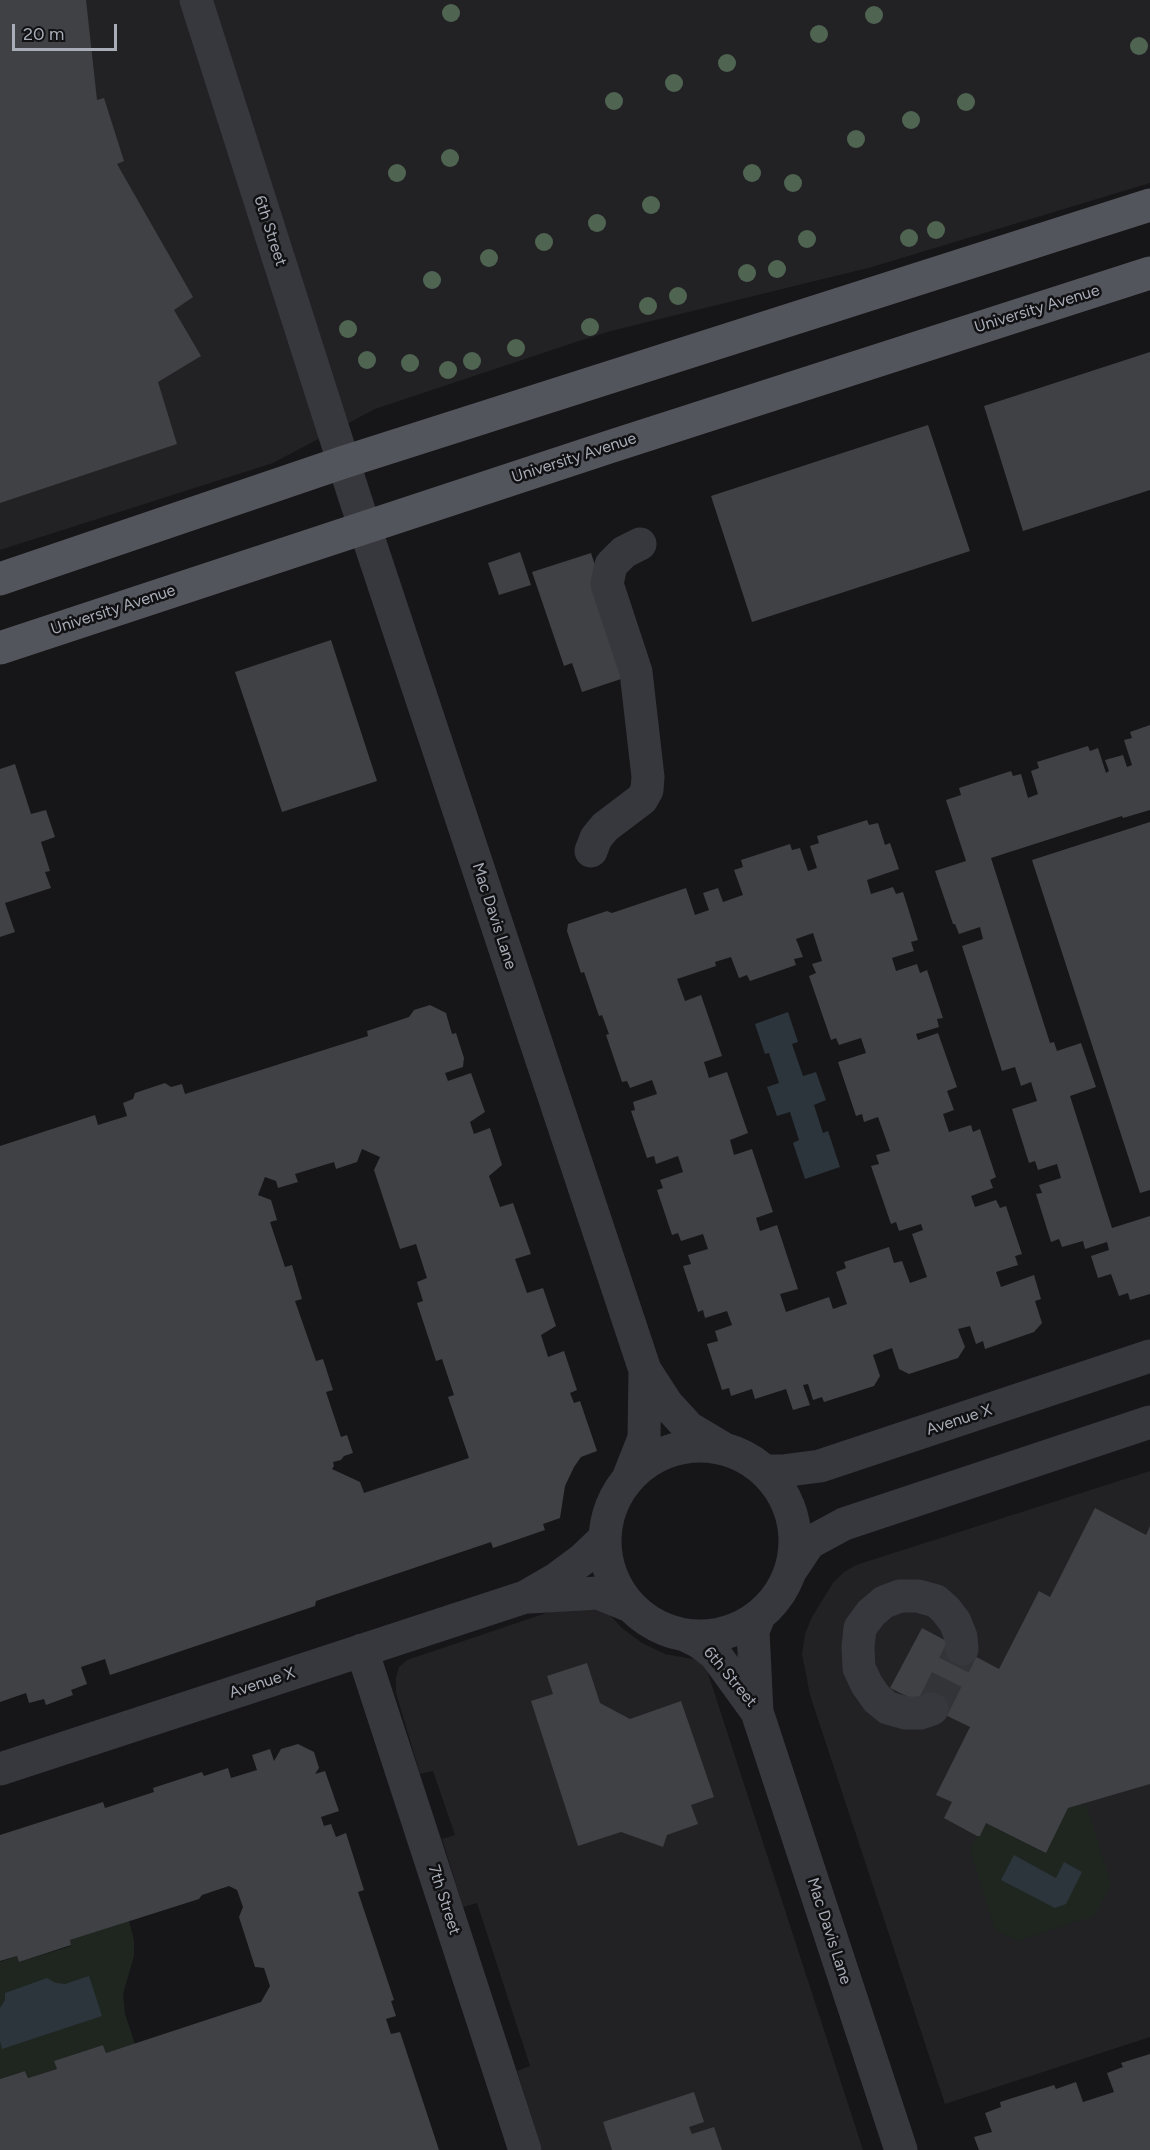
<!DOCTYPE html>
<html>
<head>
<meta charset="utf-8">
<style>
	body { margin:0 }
	#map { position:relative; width:1150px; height:2150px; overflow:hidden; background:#161618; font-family:Figtree,sans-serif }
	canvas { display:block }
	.scale { position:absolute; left:12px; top:24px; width:105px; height:27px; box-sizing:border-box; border:3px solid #a8adb8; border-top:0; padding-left:8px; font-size:18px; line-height:21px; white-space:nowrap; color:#a8adb8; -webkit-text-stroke:4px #111113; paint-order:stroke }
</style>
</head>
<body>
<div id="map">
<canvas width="1150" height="2150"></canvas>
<div class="scale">20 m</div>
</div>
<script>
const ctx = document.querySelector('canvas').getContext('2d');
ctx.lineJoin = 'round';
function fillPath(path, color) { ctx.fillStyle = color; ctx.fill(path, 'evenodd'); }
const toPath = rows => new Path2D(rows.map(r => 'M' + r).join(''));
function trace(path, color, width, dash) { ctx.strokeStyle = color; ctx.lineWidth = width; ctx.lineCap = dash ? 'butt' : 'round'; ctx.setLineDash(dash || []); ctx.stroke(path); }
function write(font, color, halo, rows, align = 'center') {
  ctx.font = font + ' Figtree,sans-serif'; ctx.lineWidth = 5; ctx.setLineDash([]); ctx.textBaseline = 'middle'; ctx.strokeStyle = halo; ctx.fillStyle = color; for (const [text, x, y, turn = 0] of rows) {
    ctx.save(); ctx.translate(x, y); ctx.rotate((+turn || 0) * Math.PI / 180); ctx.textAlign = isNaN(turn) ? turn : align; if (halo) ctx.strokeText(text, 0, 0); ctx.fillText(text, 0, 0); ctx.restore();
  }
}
fillPath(toPath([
	[0,0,1150,0,1150,183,872,267,611,331,576,342,375,409,273,463,0,550],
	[1150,1471,1150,2037,945,2104,810,1695,802,1654,805,1634,812,1617,833,1583,844,1572,856,1565],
	[567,1606,606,1611,623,1629,642,1643,665,1654,704,1661,863,2150,542,2150,517,2071,530,2066,477,1903,463,1907,442,1839,455,1835,433,1771,420,1774,396,1693,396,1677,399,1667,407,1660]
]), '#222225');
fillPath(toPath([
	[1086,1804,1111,1884,1094,1916,1018,1941,995,1930,970,1850,977,1836,986,1823,1046,1853,1068,1808],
	[129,1921,134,1940,134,1956,123,1994,125,2014,135,2044,106,2053,103,2045,55,2061,57,2069,28,2078,25,2071,0,2079,0,1962,17,1956,19,1962,71,1946,70,1940]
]), '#1e261f');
fillPath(toPath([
	[788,1012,798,1042,792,1044,803,1076,816,1072,826,1100,814,1105,823,1133,828,1131,840,1167,805,1179,793,1143,799,1140,790,1112,777,1116,767,1087,779,1083,769,1053,765,1054,755,1024],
	[1014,1855,1056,1878,1064,1862,1082,1872,1066,1904,1055,1908,1001,1880],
	[89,1976,102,2016,2,2049,0,2041,0,2008,5,2000,5,1993,47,1978,56,1983,65,1984]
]), '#2c353c');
fillPath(toPath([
	[0,0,86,0,97,100,104,98,124,161,117,164,193,297,174,310,201,356,158,382,177,444,0,503],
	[1150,352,1150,490,1023,531,984,406],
	[928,425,970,551,752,622,711,496],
	[520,552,531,585,499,595,488,563],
	[591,553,608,605,627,677,582,692,572,663,564,666,532,572],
	[331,640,377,781,282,812,235,672],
	[1150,725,1150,810,1123,818,1122,816,991,858,1050,1043,1054,1042,1057,1051,1081,1043,1096,1087,1070,1096,1112,1228,1150,1216,1150,1294,1130,1300,1128,1293,1119,1296,1111,1274,1098,1278,1091,1256,1109,1250,1107,1242,1085,1249,1083,1241,1062,1247,1059,1239,1051,1242,1036,1194,1042,1193,1039,1185,1061,1178,1057,1164,1038,1170,1035,1161,1029,1163,1012,1109,1037,1101,1031,1082,1021,1086,1015,1067,1002,1071,962,946,983,939,980,927,959,934,955,924,953,924,935,871,966,861,946,800,961,795,959,788,1011,771,1013,776,1021,774,1028,798,1038,794,1031,771,1039,768,1037,762,1088,746,1090,751,1098,748,1106,773,1109,771,1105,760,1123,755,1127,767,1132,765,1124,740,1132,738,1130,732],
	[15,764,31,814,46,810,55,837,41,842,50,871,45,872,51,888,5,903,15,932,0,937,0,769],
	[867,820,869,825,878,823,885,845,890,843,899,869,867,880,871,894,893,887,896,894,903,892,918,940,911,942,914,951,892,958,896,971,917,964,920,973,927,970,943,1018,937,1019,939,1027,916,1034,918,1040,938,1033,957,1087,947,1091,954,1110,943,1114,949,1132,971,1125,973,1132,980,1129,996,1177,990,1180,993,1188,971,1196,975,1207,996,1200,1000,1208,1006,1206,1022,1254,1015,1256,1018,1265,996,1272,1001,1287,1034,1275,1041,1299,1035,1301,1042,1323,1034,1332,985,1349,983,1341,976,1344,970,1326,958,1329,965,1347,958,1358,909,1374,899,1369,892,1348,873,1355,880,1376,874,1386,824,1402,822,1397,813,1400,808,1384,803,1385,810,1405,793,1410,786,1389,755,1399,752,1389,731,1396,729,1388,722,1390,707,1344,718,1341,715,1331,732,1325,727,1311,705,1318,703,1310,698,1312,683,1266,691,1264,688,1255,708,1249,703,1234,681,1241,678,1233,672,1235,657,1190,663,1188,660,1180,683,1172,678,1156,656,1164,654,1156,647,1158,631,1111,635,1110,633,1102,657,1094,652,1080,630,1088,627,1081,622,1082,606,1035,609,1034,602,1015,599,1016,584,972,581,973,567,931,568,924,607,911,612,913,686,888,695,915,709,910,703,893,718,888,723,902,743,895,734,870,743,867,741,860,790,844,792,850,800,848,808,871,817,868,810,846,819,843,817,836],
	[813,933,822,961,812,964,816,973,809,976,831,1040,836,1038,839,1045,861,1038,866,1053,838,1062,856,1116,862,1114,864,1122,878,1117,890,1151,876,1155,879,1164,871,1166,891,1224,896,1222,899,1231,921,1224,923,1230,912,1234,927,1277,910,1283,902,1261,894,1263,889,1247,844,1262,846,1268,836,1272,847,1304,833,1309,829,1297,786,1312,780,1294,798,1289,777,1225,760,1231,756,1218,773,1212,752,1149,734,1155,730,1140,748,1133,727,1072,709,1078,704,1062,722,1056,701,995,685,1001,677,979,716,966,715,962,731,957,739,978,747,975,750,981,796,965,794,959,803,957,796,939],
	[1150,822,1150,1190,1140,1193,1032,860],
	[430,1005,446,1013,452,1034,456,1033,464,1058,463,1067,445,1073,448,1081,471,1073,485,1112,470,1122,474,1134,490,1128,502,1165,489,1176,500,1207,513,1203,531,1254,515,1259,527,1293,543,1288,556,1326,541,1335,548,1357,564,1351,577,1390,570,1393,574,1403,580,1401,597,1451,581,1457,574,1467,565,1486,560,1518,543,1524,545,1530,493,1548,491,1542,316,1601,315,1606,110,1675,105,1659,81,1667,87,1684,71,1690,73,1695,46,1705,44,1699,29,1703,26,1693,0,1702,0,1146,95,1115,98,1125,127,1116,123,1103,133,1099,135,1093,165,1083,171,1087,182,1084,185,1094,368,1036,367,1031,409,1017,414,1010],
	[362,1149,380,1157,374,1170,400,1249,416,1244,427,1278,417,1282,423,1301,417,1303,436,1361,442,1359,454,1395,448,1397,469,1458,364,1493,360,1482,332,1469,334,1466,333,1462,341,1460,344,1456,353,1453,347,1435,341,1437,326,1392,333,1390,323,1359,316,1361,295,1301,302,1299,292,1265,285,1267,270,1222,277,1220,271,1200,258,1195,265,1177,276,1181,278,1188,298,1182,295,1174,334,1162,336,1169,357,1162],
	[1095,1508,1146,1535,1150,1526,1150,1784,1068,1808,1046,1853,986,1823,980,1836,977,1836,944,1818,952,1802,936,1795,970,1727,890,1688,922,1628,999,1669,1039,1591,1050,1597],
	[587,1663,600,1703,630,1719,681,1701,714,1797,691,1805,698,1824,667,1835,663,1847,621,1832,578,1846,531,1701,553,1694,547,1676],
	[298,1744,314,1752,319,1768,315,1774,325,1771,339,1811,321,1817,324,1826,331,1824,336,1837,346,1833,364,1890,358,1892,394,2000,391,2001,396,2016,386,2019,391,2034,400,2032,439,2150,0,2150,0,2079,25,2071,28,2078,57,2069,54,2061,103,2045,106,2053,261,2002,270,1986,264,1968,255,1967,239,1917,243,1907,237,1890,229,1886,202,1895,199,1899,70,1940,71,1945,19,1962,17,1956,0,1961,0,1835,103,1802,105,1808,154,1792,153,1788,202,1772,204,1776,228,1768,231,1778,257,1770,252,1755,270,1749,274,1761,281,1749],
	[1150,2054,1150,2150,979,2150,974,2137,992,2132,985,2113,1001,2107,1000,2102,1054,2085,1056,2089,1076,2082,1083,2102,1114,2092,1107,2073,1123,2067,1121,2063],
	[694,2092,704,2122,689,2127,692,2134,714,2127,722,2150,612,2150,603,2122]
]), '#404145');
trace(toPath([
	[932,1709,962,1649]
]), '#333438', 33, [33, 16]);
trace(toPath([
	[196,0,354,495,645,1370,667,1404,689,1428,721,1447],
	[591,851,596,838,605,827,642,799,647,790,648,777,636,672,607,584,611,565,624,552,640,544],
	'605 1541a95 95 0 1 1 190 0a95 95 0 1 1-190 0Z',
	[765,1471,782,1471,820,1466,1150,1356],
	[629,1476,644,1438,645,1370],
	[791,1570,809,1543,844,1524,1150,1422],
	[530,1597,598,1593,630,1606],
	[759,1616,753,1631,757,1712,901,2150],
	[685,1635,699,1642,715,1654,757,1712],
	[362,1650,525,2150],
	[932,1709,920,1713,906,1713,888,1708,877,1699,867,1685,859,1668,858,1647,860,1628,871,1613,884,1602,900,1596,918,1596,936,1601,946,1610,955,1622,961,1637,962,1649],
	[0,1769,525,1597,556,1579,583,1559,604,1539]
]), '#37383d', 33);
trace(toPath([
	[0,579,344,462,1150,205],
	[0,648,609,447,1150,273]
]), '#53555c', 33);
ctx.fillStyle = '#506452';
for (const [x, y] of [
	[451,13],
	[874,15],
	[819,34],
	[1139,46],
	[727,63],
	[674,83],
	[614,101],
	[966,102],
	[911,120],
	[856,139],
	[450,158],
	[397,173],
	[752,173],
	[793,183],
	[651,205],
	[597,223],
	[936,230],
	[909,238],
	[807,239],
	[544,242],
	[489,258],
	[777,269],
	[747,273],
	[432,280],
	[678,296],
	[648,306],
	[590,327],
	[348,329],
	[516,348],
	[367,360],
	[472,361],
	[410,363],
	[448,370]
]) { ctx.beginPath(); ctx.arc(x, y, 9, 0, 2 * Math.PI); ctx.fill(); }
write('16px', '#a8adb8', '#111113', [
	["6th Street",270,231,72],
	["University Avenue",1037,309,-17],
	["University Avenue",574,458,-18],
	["University Avenue",113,610,-18],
	["Mac Davis Lane",494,916,72],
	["Avenue X",959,1420,-18],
	["6th Street",730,1677,50],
	["Avenue X",262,1683,-18],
	["7th Street",444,1900,72],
	["Mac Davis Lane",829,1931,72]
]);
</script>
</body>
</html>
